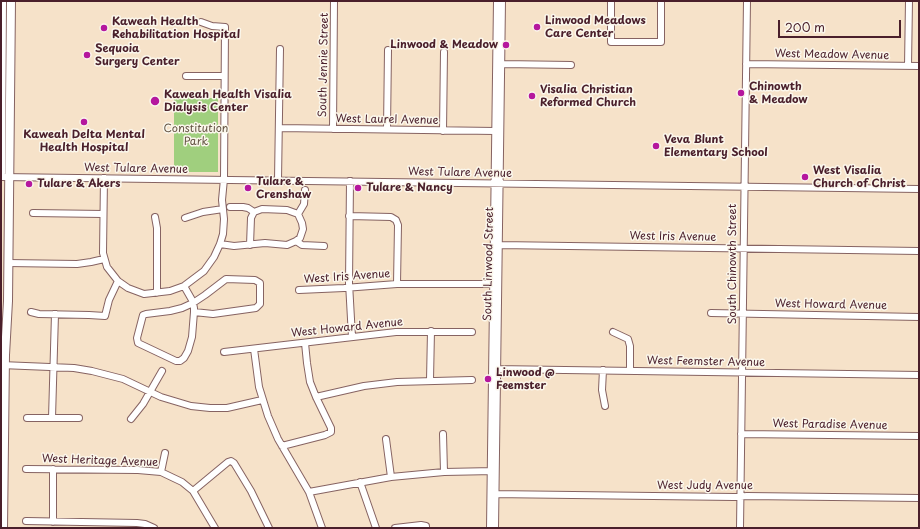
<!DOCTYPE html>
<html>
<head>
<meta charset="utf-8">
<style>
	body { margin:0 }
	#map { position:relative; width:920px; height:529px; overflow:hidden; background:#f6e2c9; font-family:"Playpen Sans",sans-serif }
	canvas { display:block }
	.frame { position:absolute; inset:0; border:2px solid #4a1f2b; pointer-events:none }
	.scale { position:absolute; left:778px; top:20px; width:123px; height:18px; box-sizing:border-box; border:2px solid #4a1f2b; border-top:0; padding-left:5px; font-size:12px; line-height:14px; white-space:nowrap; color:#4a1f2b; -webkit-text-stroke:3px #fbf7ec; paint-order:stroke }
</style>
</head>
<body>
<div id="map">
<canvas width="920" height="529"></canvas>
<div class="frame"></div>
<div class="scale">200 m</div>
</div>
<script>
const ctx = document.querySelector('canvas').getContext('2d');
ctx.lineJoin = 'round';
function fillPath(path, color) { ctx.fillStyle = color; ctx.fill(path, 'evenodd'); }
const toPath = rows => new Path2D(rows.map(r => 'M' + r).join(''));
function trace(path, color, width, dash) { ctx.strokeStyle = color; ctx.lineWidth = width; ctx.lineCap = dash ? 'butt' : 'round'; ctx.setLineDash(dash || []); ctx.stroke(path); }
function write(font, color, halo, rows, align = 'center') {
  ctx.font = font + ' "Playpen Sans",sans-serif'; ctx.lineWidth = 3; ctx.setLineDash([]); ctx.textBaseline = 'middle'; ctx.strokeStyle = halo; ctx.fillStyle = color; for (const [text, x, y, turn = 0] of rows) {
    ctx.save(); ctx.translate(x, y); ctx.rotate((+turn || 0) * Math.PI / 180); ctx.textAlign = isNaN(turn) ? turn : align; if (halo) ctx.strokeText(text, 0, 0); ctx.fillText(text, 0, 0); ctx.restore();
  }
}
fillPath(toPath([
	[174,98,218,98,218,172,174,172]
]), '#a0cf7e');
const minor = toPath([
	[611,1,611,42,661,42,661,1],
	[499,62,502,64,571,65],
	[746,64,919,66],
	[908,66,909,1],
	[186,76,224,76],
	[279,128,495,131],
	[333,129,334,1],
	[387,129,388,50],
	[443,131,444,52],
	[1,177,919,189],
	[278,180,280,49],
	[350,181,349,283,352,337],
	[230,207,243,207,248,208,254,212,262,209,287,210,298,214],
	[33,213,103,214],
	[349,216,391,217,396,220,398,225,397,284],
	[155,217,157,228,157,293],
	[185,218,203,212,223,209],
	[296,241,300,238,303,229,302,223,298,214,304,204,305,190],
	[220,244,234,246,265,243,287,245,296,241,302,245,324,246],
	[250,245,251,218,254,212],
	[499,245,919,251],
	[8,263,77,264,91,262,104,259],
	[118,281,128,288,144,294,170,291,184,286,204,271,214,257,220,244,223,234,224,219,222,200,224,179,225,27,212,26,201,22],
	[184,286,192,300,193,303,194,308,194,312,192,337,188,351,184,358,180,361,176,361,138,343,137,338,143,315,146,314,170,311,182,308,193,303,205,295,226,279,255,280,260,283,260,304,256,308,213,314,194,312],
	[299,290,344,288,397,284,493,284],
	[31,312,39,314,89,315,105,316,109,300,118,281,107,267,103,253,104,178],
	[711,313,919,317],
	[613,332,628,339,630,346,630,371],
	[254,349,259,387,268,416,278,439,309,492,322,528],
	[224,352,396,332,472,332],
	[1,365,74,368,92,371,123,379,161,397,191,406,210,408,227,408,262,400],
	[494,369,919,375],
	[603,370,602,390,605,406],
	[430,380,431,331],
	[316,397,364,386,397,382,472,380],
	[27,418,79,418],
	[52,418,55,314],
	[131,419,143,404,162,371],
	[443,434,444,472],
	[741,434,919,436],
	[386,439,391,477],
	[282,446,325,435,331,432,331,428,316,397,310,382,307,363,305,343],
	[26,469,138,470,161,472,182,482,193,491,215,528],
	[161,472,165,453],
	[360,482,376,528],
	[193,491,228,462,231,461,234,463,251,491,269,528],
	[309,492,391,477,444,472,494,471],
	[492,494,734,497,747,496,919,498],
	[26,521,137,523,145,524,154,528],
	[53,522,53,469],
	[395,528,421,525,426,526,426,528],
	[490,528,497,1],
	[495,528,502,1],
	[740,528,747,1]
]);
const major = toPath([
	[1,173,2,1],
	[3,528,5,355,8,301,11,1]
]);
trace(minor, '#866362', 8);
trace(major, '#866362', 10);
trace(minor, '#fff', 6);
trace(major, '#fff', 8);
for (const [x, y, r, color] of [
	[537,27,4,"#b5179e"],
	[104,28,4,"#b5179e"],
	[506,45,4,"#b5179e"],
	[87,55,4,"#b5179e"],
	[741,93,4,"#b5179e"],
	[532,96,4,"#b5179e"],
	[155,101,5,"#b5179e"],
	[84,122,4,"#b5179e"],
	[656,146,4,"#b5179e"],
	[805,177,4,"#b5179e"],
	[29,184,4,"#b5179e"],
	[248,188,4,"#b5179e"],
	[358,188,4,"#b5179e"],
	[488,379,4,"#b5179e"]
]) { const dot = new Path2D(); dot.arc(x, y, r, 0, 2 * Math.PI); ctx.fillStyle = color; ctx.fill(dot); trace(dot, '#fbf7ec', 1.5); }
write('bold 11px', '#4a1f2b', '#fbf7ec', [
	["Linwood Meadows",545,21],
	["Care Center",545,34],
	["Kaweah Health",112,22],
	["Rehabilitation Hospital",112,35],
	["Linwood & Meadow",498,45,"right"],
	["Sequoia",95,49],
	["Surgery Center",95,62],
	["Chinowth",749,87],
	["& Meadow",749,100],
	["Visalia Christian",540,90],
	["Reformed Church",540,103],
	["Kaweah Health Visalia",164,95],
	["Dialysis Center",164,108],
	["Kaweah Delta Mental",84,135,"center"],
	["Health Hospital",84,148,"center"],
	["Veva Blunt",664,140],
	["Elementary School",664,153],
	["West Visalia",813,171],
	["Church of Christ",813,184],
	["Tulare &",256,182],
	["Crenshaw",256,195],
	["Tulare & Akers",37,184],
	["Tulare & Nancy",366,188],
	["Linwood @",496,373],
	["Feemster",496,386]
], 'left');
write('11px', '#4a1f2b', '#fbf7ec', [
	["West Meadow Avenue",832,55,1],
	["South Jennie Street",324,65,-89],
	["West Laurel Avenue",387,120,1],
	["West Tulare Avenue",136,169,1],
	["West Tulare Avenue",460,173,1],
	["West Iris Avenue",673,237,1],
	["South Linwood Street",489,264,-89],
	["South Chinowth Street",733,264,-90],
	["West Iris Avenue",347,277,-4],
	["West Howard Avenue",831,305,1],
	["West Howard Avenue",347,328,-6],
	["West Feemster Avenue",706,362,1],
	["West Paradise Avenue",830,425,1],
	["West Heritage Avenue",100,461,2],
	["West Judy Avenue",705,486]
]);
write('11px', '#645444', '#fbf7ec', [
	["Constitution",196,129],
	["Park",196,142]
]);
</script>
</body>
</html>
